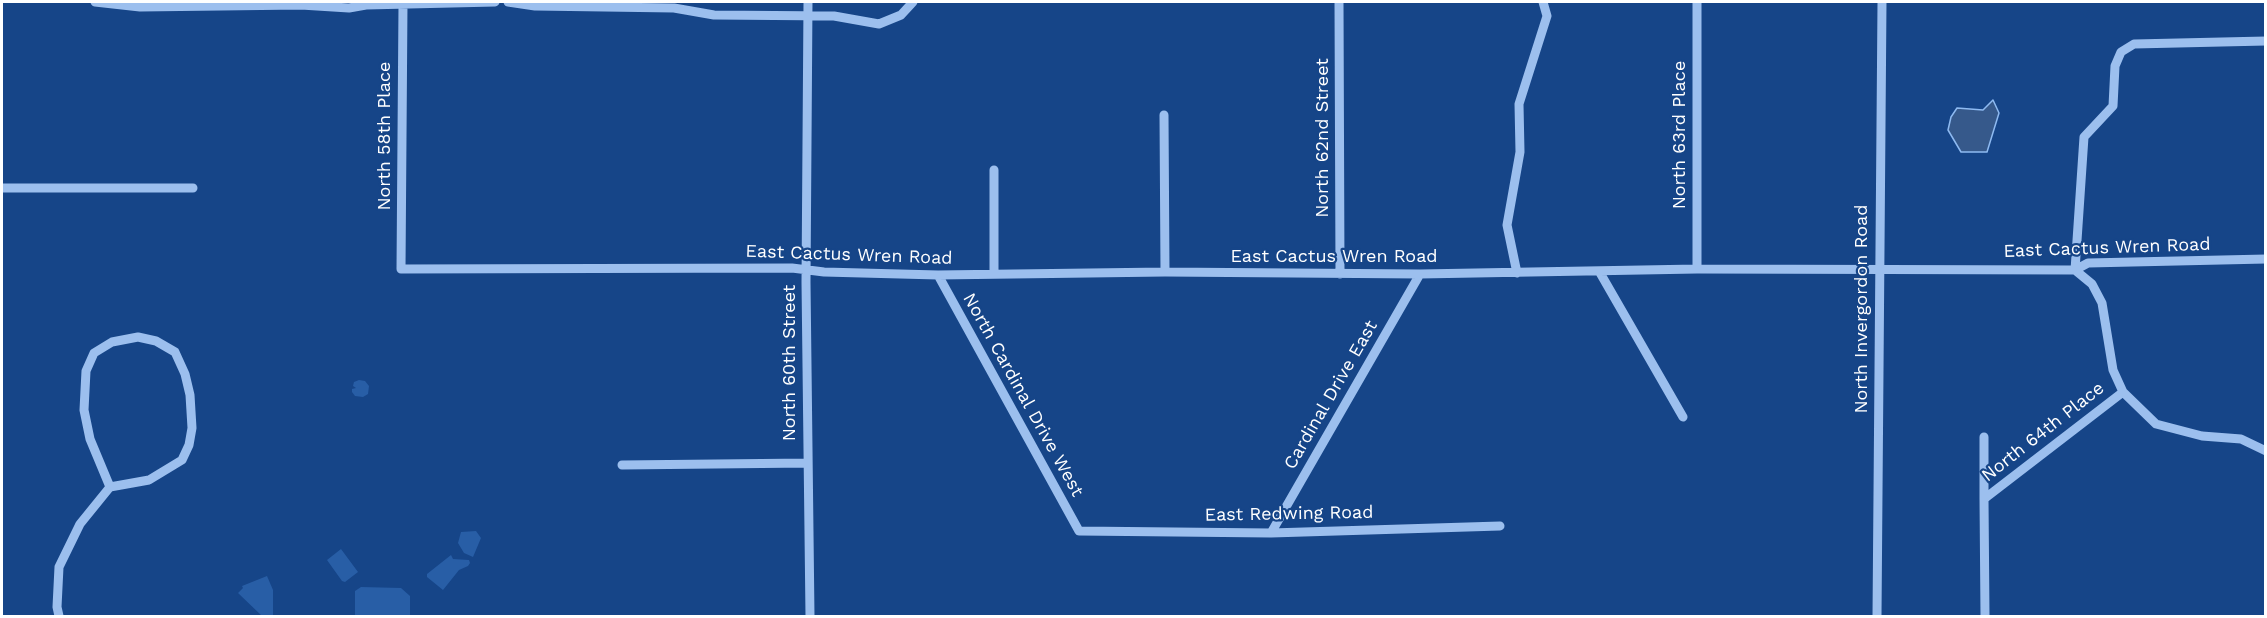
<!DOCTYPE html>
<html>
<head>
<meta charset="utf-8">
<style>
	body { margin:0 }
	#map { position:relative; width:2267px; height:618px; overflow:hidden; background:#164588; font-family:"Work Sans",sans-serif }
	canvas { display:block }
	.frame { position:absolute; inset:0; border:3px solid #fff; pointer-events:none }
</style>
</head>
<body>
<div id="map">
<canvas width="2267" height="618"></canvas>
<div class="frame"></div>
</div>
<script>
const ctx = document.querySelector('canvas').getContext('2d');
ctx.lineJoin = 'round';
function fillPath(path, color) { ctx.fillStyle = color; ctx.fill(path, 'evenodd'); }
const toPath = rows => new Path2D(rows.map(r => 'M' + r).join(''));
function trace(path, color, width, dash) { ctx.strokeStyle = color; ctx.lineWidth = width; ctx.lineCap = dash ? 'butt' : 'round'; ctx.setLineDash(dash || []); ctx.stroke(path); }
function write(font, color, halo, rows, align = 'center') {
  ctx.font = font + ' "Work Sans",sans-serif'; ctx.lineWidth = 4.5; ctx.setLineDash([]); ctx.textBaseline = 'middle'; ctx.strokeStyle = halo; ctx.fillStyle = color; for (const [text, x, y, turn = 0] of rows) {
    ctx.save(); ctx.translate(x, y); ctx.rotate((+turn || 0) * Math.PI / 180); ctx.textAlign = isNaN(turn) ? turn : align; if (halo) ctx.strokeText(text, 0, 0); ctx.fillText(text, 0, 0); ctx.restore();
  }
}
fillPath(toPath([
	[359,380,365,381,369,386,368,394,363,397,355,396,352,392,352,389,356,388,353,386,354,382],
	[476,531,481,538,473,557,464,553,458,543,461,532],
	[341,549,358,572,345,582,342,581,327,560],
	[451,555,453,559,469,560,470,563,468,566,459,570,443,590,427,577,427,574],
	[267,576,273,590,273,616,262,616,238,593,243,588,242,586],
	[361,587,401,588,410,596,410,616,355,616,355,591]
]), '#285ea6');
const water = toPath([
	[1993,100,1999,113,1987,152,1961,152,1948,130,1951,117,1957,108,1983,110,1993,100]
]);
fillPath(water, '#36598b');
trace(water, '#8ebaf1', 1.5);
trace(toPath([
	[95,2,140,7,301,5,349,8,366,5,495,2],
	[508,2,535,6,674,8,714,15,834,16,879,24,901,15,913,2],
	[808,2,806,282,810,616],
	[1339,2,1340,274],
	[403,4,401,269,792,268,824,272,938,275,1165,272,1420,274,1697,269,2075,270,2088,263,2266,259],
	[1164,115,1165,272],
	[994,170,994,273],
	[2,188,193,188],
	[1697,269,1697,2],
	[2075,270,2084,137,2113,106,2115,66,2121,52,2134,44,2266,41],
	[2075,270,2092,284,2102,303,2113,370,2123,392,2156,424,2202,436,2241,439,2266,451],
	[1599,271,1683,417],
	[1517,273,1507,225,1520,152,1519,104,1547,16,1543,2],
	[938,275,1079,531,1271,533,1500,526],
	[622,465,808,463],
	[1984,499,1984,437],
	[1271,533,1420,274],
	[59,616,57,607,59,567,80,524,110,487,90,439,84,410,86,371,94,353,112,342,138,337,156,341,175,352,185,374,190,395,192,428,189,445,182,460,149,480,110,487],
	[1877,616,1882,2],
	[1985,616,1984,499,2123,392]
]), '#9cbfee', 9);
write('18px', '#fff', '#164588', [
	["North 63rd Place",1680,135,-90],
	["North 58th Place",385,136,-90],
	["North 62nd Street",1323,138,-90],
	["East Cactus Wren Road",2107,248,-2],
	["East Cactus Wren Road",849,255,2],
	["East Cactus Wren Road",1334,257],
	["North Invergordon Road",1862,309,-90],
	["North 60th Street",790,363,-90],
	["North Cardinal Drive West",1023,395,61],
	["Cardinal Drive East",1331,395,-60],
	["North 64th Place",2043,432,-38],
	["East Redwing Road",1289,514,-1]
]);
</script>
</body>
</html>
